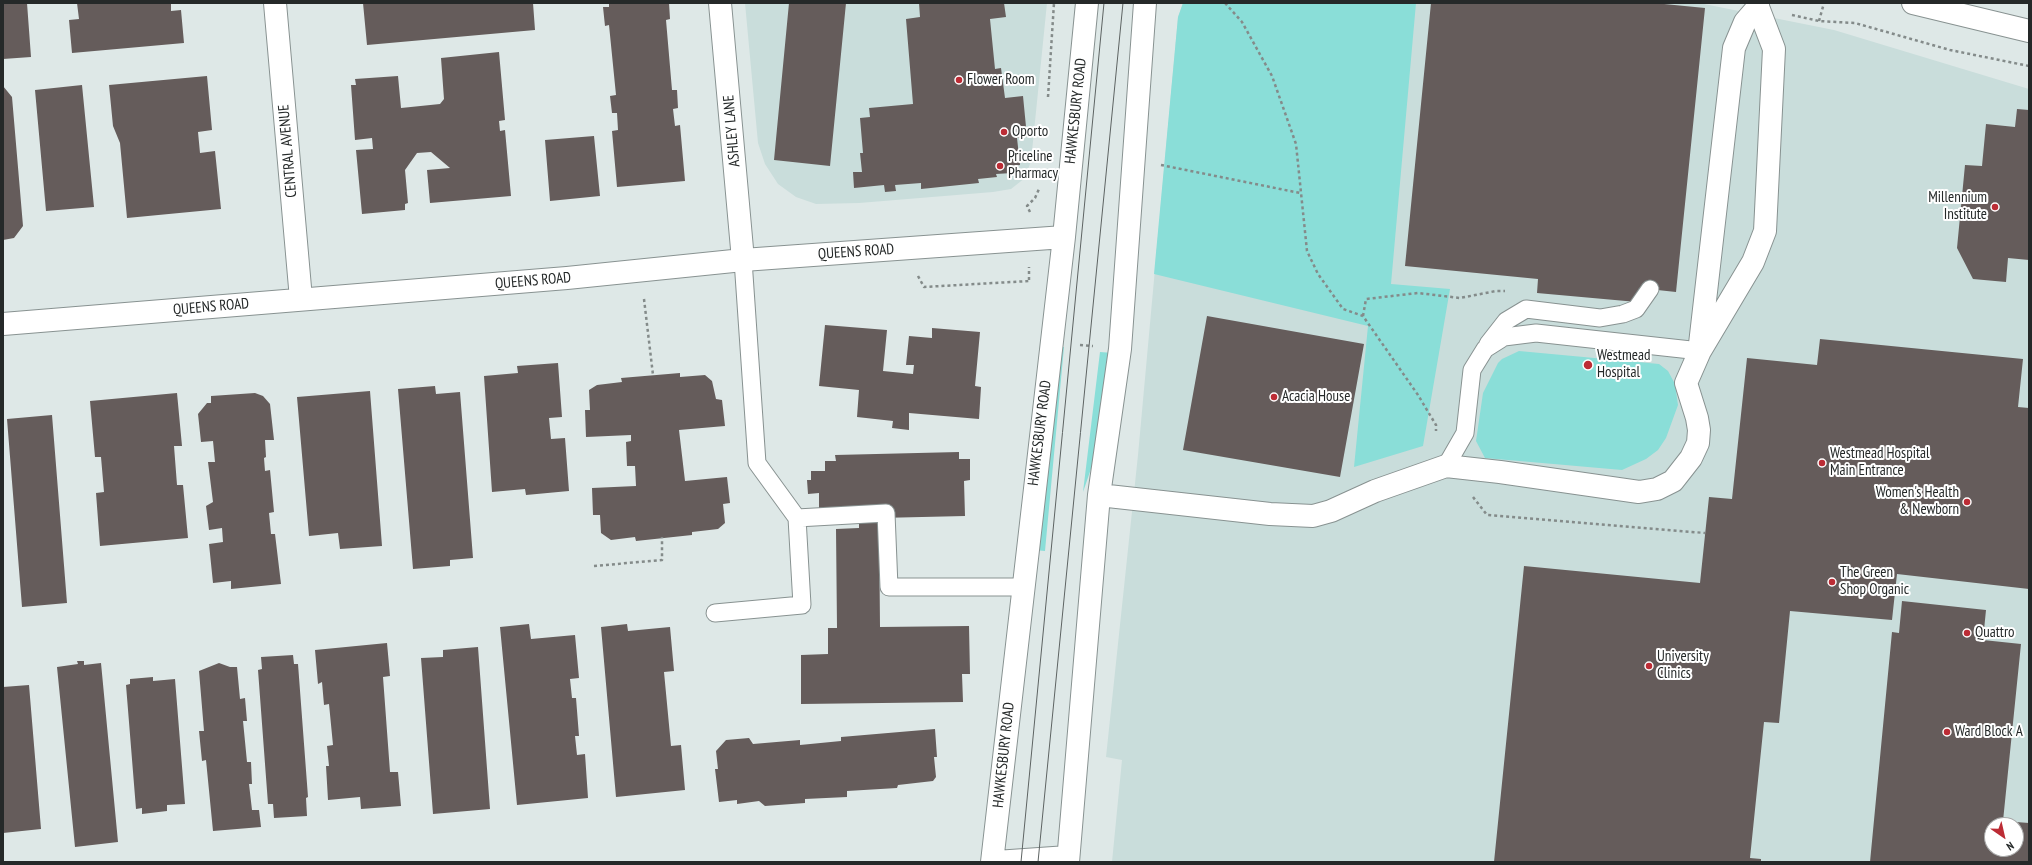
<!DOCTYPE html>
<html>
<head>
<meta charset="utf-8">
<style>
	body { margin:0 }
	#map { position:relative; width:2032px; height:865px; overflow:hidden; background:#dee8e7; font-family:"PT Sans Narrow",sans-serif }
	canvas { display:block }
	.frame { position:absolute; inset:0; border:4px solid #252929; pointer-events:none }
	.north { position:absolute; left:1984px; top:817px; width:40px; height:40px; box-sizing:border-box; background:#fff; border:1px solid #a8a9a9; border-radius:50%; rotate:146deg; font-size:11px; font-weight:700; line-height:16px; text-align:center; color:#252929 }
	.north::after { content:''; display:block; margin:auto; width:14px; height:18px; background:#bc2c35; clip-path:polygon(50% 0,100% 100%,50% 72%,0 100%) }
</style>
</head>
<body>
<div id="map">
<canvas width="2032" height="865"></canvas>
<div class="frame"></div>
<div class="north">N</div>
</div>
<script>
const ctx = document.querySelector('canvas').getContext('2d');
ctx.lineJoin = 'round';
function fillPath(path, color) { ctx.fillStyle = color; ctx.fill(path, 'evenodd'); }
const toPath = rows => new Path2D(rows.map(r => 'M' + r).join(''));
function trace(path, color, width, dash) { ctx.strokeStyle = color; ctx.lineWidth = width; ctx.lineCap = dash ? 'butt' : 'round'; ctx.setLineDash(dash || []); ctx.stroke(path); }
function write(font, color, halo, rows, align = 'center') {
  ctx.font = font + ' "PT Sans Narrow",sans-serif'; ctx.lineWidth = 4; ctx.setLineDash([]); ctx.textBaseline = 'middle'; ctx.strokeStyle = halo; ctx.fillStyle = color; for (const [text, x, y, turn = 0] of rows) {
    ctx.save(); ctx.translate(x, y); ctx.rotate((+turn || 0) * Math.PI / 180); ctx.textAlign = isNaN(turn) ? turn : align; if (halo) ctx.strokeText(text, 0, 0); ctx.fillText(text, 0, 0); ctx.restore();
  }
}
fillPath(toPath([
	[745,3,1047,3,1031,161,1025,178,1011,189,993,192,859,203,816,204,796,197,778,184,765,164,758,143],
	[1183,3,1704,4,1834,30,2029,89,2029,862,1112,862,1122,760,1106,757,1138,455,1178,17],
	[1992,825,2016,825,2016,849,1992,849]
]), '#c9dddb');
fillPath(toPath([
	[1183,3,1416,3,1391,284,1450,289,1423,446,1354,467,1368,326,1154,274,1178,17],
	[1054,347,1064,347,1045,551,1034,550],
	[1519,351,1659,364,1668,371,1675,384,1678,405,1666,438,1658,450,1646,459,1622,470,1485,458,1476,441,1483,393,1498,363,1502,359],
	[1100,352,1113,353,1102,437,1083,492]
]), '#8aded8');
fillPath(toPath([
	[3,3,27,3,31,57,3,59],
	[77,3,171,3,171,11,181,10,184,43,72,53,69,20,79,19],
	[363,3,533,3,535,30,367,45],
	[609,3,669,3,670,19,666,20,672,90,677,90,678,108,673,109,675,126,680,125,685,181,617,187,612,131,618,130,617,113,612,113,610,96,616,95,609,25,605,26,603,7,609,7],
	[789,3,846,3,830,166,774,160],
	[919,3,1004,3,1006,17,990,19,995,69,1001,68,1005,98,1023,96,1027,137,1017,138,1020,165,1011,166,1012,173,996,174,997,177,978,179,979,183,921,189,921,183,895,185,896,191,885,192,884,185,854,188,853,172,862,172,860,153,863,153,860,118,870,117,869,108,913,104,906,19,920,17],
	[1431,3,1654,3,1705,8,1676,292,1639,288,1637,302,1537,293,1538,279,1405,266],
	[499,52,505,120,499,121,500,131,505,130,511,196,430,203,427,170,450,168,431,152,417,153,405,170,408,203,405,204,405,210,362,214,356,150,373,149,372,138,355,140,351,85,356,85,355,79,398,76,401,108,440,104,444,99,441,58],
	[207,76,212,130,198,132,200,153,215,151,221,209,127,218,120,143,113,126,109,85],
	[82,85,94,207,46,211,35,90],
	[3,86,12,97,23,226,14,238,3,240],
	[2017,109,2029,110,2029,260,2008,258,2006,282,1973,279,1957,248,1965,165,1982,166,1986,124,2015,127],
	[594,136,600,196,550,201,545,140],
	[1207,316,1364,344,1340,477,1183,450],
	[825,325,887,330,883,371,913,374,914,365,906,365,909,336,932,338,932,328,980,332,975,386,981,387,979,419,909,413,909,430,892,428,893,421,857,417,859,390,819,386],
	[1820,339,2023,359,2018,407,2029,408,2029,589,1897,574,1892,620,1790,611,1779,723,1764,722,1750,858,1761,859,1761,862,1494,862,1524,566,1700,583,1709,497,1732,499,1747,358,1817,365],
	[558,363,562,417,549,418,551,439,565,438,569,491,526,495,525,489,492,492,484,376,518,373,517,366],
	[680,373,680,377,705,375,712,381,716,399,722,400,725,426,679,430,685,481,727,477,730,503,723,504,725,523,718,529,692,532,692,535,636,541,635,537,611,540,601,533,600,515,593,515,592,488,636,486,635,466,627,466,626,442,631,441,631,435,586,437,585,410,590,410,589,390,597,385,622,382,621,378],
	[435,386,436,394,460,392,473,558,450,560,450,566,413,569,398,389],
	[370,391,382,546,340,549,338,533,309,536,297,397],
	[177,393,182,446,174,446,177,485,183,485,188,538,100,546,96,493,104,492,101,457,95,457,90,401],
	[255,393,263,396,270,404,274,440,265,440,266,457,264,458,265,471,270,470,274,512,269,513,271,534,275,534,281,584,231,589,231,581,213,583,209,544,223,542,222,528,209,530,206,506,213,502,208,462,215,462,213,441,201,442,198,414,207,403,211,403,211,396],
	[52,415,67,603,22,607,7,419],
	[959,452,959,459,970,459,970,480,964,481,965,516,879,518,880,627,969,626,970,674,962,674,963,702,801,704,801,655,828,654,828,628,837,628,836,529,859,528,859,518,819,519,819,493,808,494,807,480,811,480,811,471,825,471,825,461,836,461,835,455],
	[1902,601,1986,610,1983,640,2021,644,2003,821,2029,823,2029,862,1870,862,1892,632,1899,633],
	[1992,825,2016,825,2016,849,1992,849],
	[529,624,531,639,575,635,579,678,570,679,572,698,576,698,579,736,575,736,577,755,585,754,588,798,517,805,500,627],
	[627,624,628,631,670,627,674,671,664,672,671,746,681,745,685,790,616,797,601,627],
	[387,643,390,676,383,677,390,772,398,772,401,806,361,809,360,797,328,800,326,766,329,766,327,746,333,745,329,704,324,705,322,682,318,684,315,650],
	[478,647,490,809,433,814,421,658,443,657,443,650],
	[293,655,294,664,298,664,308,797,306,798,307,816,274,818,273,804,268,804,258,670,262,669,261,657],
	[77,661,84,661,84,665,101,663,118,842,75,847,57,667,78,664],
	[219,663,230,667,237,667,240,699,245,698,247,721,243,721,247,762,251,762,252,784,249,784,252,810,259,810,261,827,213,831,206,760,202,761,199,731,204,731,199,671],
	[153,677,153,681,175,679,185,804,167,805,167,811,142,814,142,808,136,809,126,685,130,684,130,679],
	[29,685,41,829,3,833,3,687],
	[935,729,937,757,934,757,936,777,933,781,898,785,897,788,847,791,847,797,805,799,805,803,765,806,759,801,737,804,737,800,719,802,715,769,718,769,716,751,726,740,749,738,753,744,800,740,800,745,841,741,841,737]
]), '#655c5b');
const service = toPath([
	[1488,344,1506,321,1526,309,1600,318,1623,314,1636,309,1650,289],
	[1446,466,1465,433,1472,370,1485,349,1504,337,1536,333,1700,351],
	[797,518,886,513,889,587,1023,587],
	[715,613,802,605,797,518,757,463,743,260]
]);
const minor = toPath([
	[275,3,301,299],
	[720,3,743,260],
	[3,324,567,278,743,260,1064,237],
	[1700,344,1734,48,1745,22,1758,7],
	[1099,495,1270,514,1313,516,1331,511,1375,491,1446,466,1500,472,1639,492,1657,489,1673,481,1691,458,1698,443,1699,430,1697,418,1686,383,1700,351,1753,262,1765,231,1774,49,1758,7,1758,3],
	[992,862,1064,237,1087,3],
	[996,862,1068,857],
	[1068,862,1099,495,1120,349,1145,3]
]);
const tertiary = toPath([
	[1913,3,2029,31]
]);
trace(service, '#889291', 19);
trace(minor, '#889291', 24);
trace(tertiary, '#889291', 24);
trace(toPath([
	[1225,3,1242,22,1272,76,1296,144,1307,251,1318,274,1343,309,1363,316,1418,395,1436,425,1436,431],
	[1792,15,1819,21,1855,23,1950,50,2029,66],
	[1819,21,1824,3],
	[1048,97,1054,3],
	[1161,165,1300,193],
	[1030,212,1027,206,1035,198,1039,189],
	[918,276,924,287,1029,281],
	[1029,280,1029,267],
	[644,299,653,375],
	[1363,316,1366,299,1418,293,1460,298,1496,291,1505,291],
	[1080,345,1093,346],
	[1473,497,1487,515,1705,533],
	[594,566,662,560,662,537]
]), '#848b8a', 2.5, [3, 3]);
trace(service, '#fff', 17);
trace(minor, '#fff', 22);
trace(tertiary, '#fff', 22);
trace(toPath([
	[1021,862,1104,3],
	[1038,862,1123,3]
]), '#5d6362', 1);
for (const [x, y, r, color] of [
	[959,80,4,"#bc2c35"],
	[1004,132,4,"#bc2c35"],
	[1000,166,4,"#bc2c35"],
	[1995,207,4,"#bc2c35"],
	[1588,365,5,"#bc2c35"],
	[1274,397,4,"#bc2c35"],
	[1822,463,4,"#bc2c35"],
	[1967,502,4,"#bc2c35"],
	[1832,582,4,"#bc2c35"],
	[1967,633,4,"#bc2c35"],
	[1649,666,4,"#bc2c35"],
	[1947,732,4,"#bc2c35"]
]) { const dot = new Path2D(); dot.arc(x, y, r, 0, 2 * Math.PI); ctx.fillStyle = color; ctx.fill(dot); trace(dot, '#fff', 1.5); }
write('15px', '#252929', '#fff', [
	["Flower Room",967,80],
	["Oporto",1012,132],
	["Priceline",1008,157],
	["Pharmacy",1008,174],
	["Millennium",1987,198,"right"],
	["Institute",1987,215,"right"],
	["Westmead",1597,356],
	["Hospital",1597,373],
	["Acacia House",1282,397],
	["Westmead Hospital",1830,454],
	["Main Entrance",1830,471],
	["Women's Health",1959,493,"right"],
	["& Newborn",1959,510,"right"],
	["The Green",1840,573],
	["Shop Organic",1840,590],
	["Quattro",1975,633],
	["University",1657,657],
	["Clinics",1657,674],
	["Ward Block A",1955,732]
], 'left');
write('15px', '#252929', '#fff', [
	["HAWKESBURY ROAD",1076,111,-84],
	["ASHLEY LANE",732,131,-95],
	["CENTRAL AVENUE",288,151,-95],
	["QUEENS ROAD",856,252,-4],
	["QUEENS ROAD",533,281,-5],
	["QUEENS ROAD",211,307,-5],
	["HAWKESBURY ROAD",1040,433,-83],
	["HAWKESBURY ROAD",1004,755,-84]
]);
</script>
</body>
</html>
